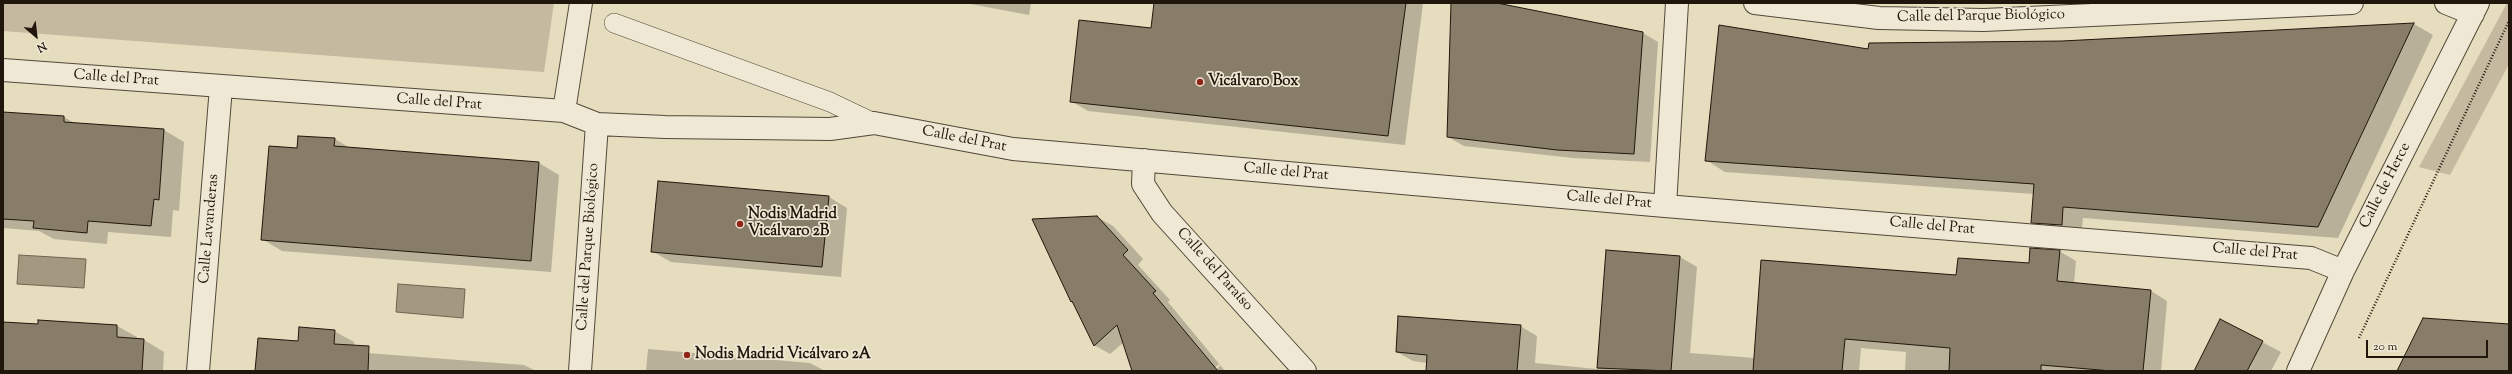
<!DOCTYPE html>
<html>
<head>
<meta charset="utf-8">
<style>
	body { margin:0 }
	#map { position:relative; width:2512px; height:374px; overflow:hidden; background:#e6dcbe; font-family:"Sorts Mill Goudy",serif }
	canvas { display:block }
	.frame { position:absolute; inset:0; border:4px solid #21160b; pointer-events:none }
	.north { position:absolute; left:16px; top:16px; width:40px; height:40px; -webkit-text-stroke:3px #efe8d5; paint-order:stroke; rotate:152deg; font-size:11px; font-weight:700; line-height:16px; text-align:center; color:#21160b }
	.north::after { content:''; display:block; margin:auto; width:14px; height:18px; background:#21160b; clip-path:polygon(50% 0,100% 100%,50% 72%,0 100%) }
	.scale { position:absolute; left:2366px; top:340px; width:122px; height:18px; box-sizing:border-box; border:2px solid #21160b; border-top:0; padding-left:5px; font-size:12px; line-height:14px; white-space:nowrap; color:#21160b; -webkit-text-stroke:3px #efe8d5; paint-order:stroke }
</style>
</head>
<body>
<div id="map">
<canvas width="2512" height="374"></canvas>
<div class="frame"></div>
<div class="north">N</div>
<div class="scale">20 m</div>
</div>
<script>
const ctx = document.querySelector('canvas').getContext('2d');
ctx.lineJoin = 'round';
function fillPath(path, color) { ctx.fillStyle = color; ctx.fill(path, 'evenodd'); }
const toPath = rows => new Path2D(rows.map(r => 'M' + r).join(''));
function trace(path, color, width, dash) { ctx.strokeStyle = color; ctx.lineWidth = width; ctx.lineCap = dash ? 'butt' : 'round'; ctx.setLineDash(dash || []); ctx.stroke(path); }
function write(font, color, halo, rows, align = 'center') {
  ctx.font = font + ' "Sorts Mill Goudy",serif'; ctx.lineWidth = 3.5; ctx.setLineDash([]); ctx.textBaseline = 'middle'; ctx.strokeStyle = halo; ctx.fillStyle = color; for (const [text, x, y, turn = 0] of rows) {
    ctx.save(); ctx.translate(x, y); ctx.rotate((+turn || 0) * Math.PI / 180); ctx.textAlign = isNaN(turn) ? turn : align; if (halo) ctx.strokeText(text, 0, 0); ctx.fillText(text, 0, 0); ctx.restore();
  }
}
fillPath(toPath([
	[3,3,554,3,544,72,3,31],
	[2507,3,2509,3,2509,64,2450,175,2419,167]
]), '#c5baa0');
const water = toPath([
	[19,255,86,259,84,288,17,284,19,255],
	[398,284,465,289,463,318,396,312,398,284]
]);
fillPath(water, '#a39981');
trace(water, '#6f6552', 1);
fillPath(toPath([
	[965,3,1031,3,1029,15],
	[1155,3,1423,3,1405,145,1088,111,1071,101,1152,29],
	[1452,3,1486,3,1643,33,1658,42,1650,162,1573,158,1464,146,1448,137],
	[2414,24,2433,35,2338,238,2083,218,2081,236,2052,234,2033,222,2034,194,1725,172,1706,160,1869,51],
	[3,113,64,117,76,124,164,130,184,142,179,211,173,210,171,237,108,232,107,244,54,239,39,231,3,228],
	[335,139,350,148,539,163,559,175,551,272,282,251,262,239,297,149],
	[829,197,847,208,841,277,671,262,652,251],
	[1097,217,1113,226,1143,259,1138,265,1170,300,1168,302,1225,371,1214,371,1220,366,1219,364,1211,371,1133,371,1124,342,1110,354,1094,345,1075,303,1071,302],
	[1607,251,1680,257,1697,267,1690,353,1755,358,1957,276,2030,265,2059,251,2076,261,2074,283,2151,291,2167,301,2161,371,1905,371,1906,352,1861,348,1859,371,1427,371,1427,363,1413,361,1397,352,1520,326,1537,336,1535,363,1597,369],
	[3,323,117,326,137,337,137,340,144,340,164,352,163,371,3,371],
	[334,331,354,342,354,352,524,365,536,371,256,371],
	[2262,342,2281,352,2271,371,2195,371],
	[648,349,810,363,825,371,646,371]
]), '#0003');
const building = toPath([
	[1154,3,1406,3,1388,136,1070,102,1079,20,1151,28,1154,3],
	[1451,3,1497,3,1643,32,1634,154,1557,150,1447,137,1451,3],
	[2414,23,2318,227,2063,207,2062,225,2031,223,2034,184,1705,161,1719,25,1868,49,1869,43,2062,41,2414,23],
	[3,112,64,116,64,122,164,129,159,200,154,199,151,226,88,221,87,233,33,228,34,221,3,219,3,112],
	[298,136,335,138,334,146,539,162,531,261,261,240,269,146,297,148,298,136],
	[658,181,829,196,822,267,651,252,658,181],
	[1097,216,1128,250,1123,255,1156,291,1153,293,1218,371,1132,371,1117,325,1094,346,1072,301,1071,302,1032,219,1097,216],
	[2030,248,2060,250,2057,281,2151,290,2143,371,2112,371,2041,365,2041,371,1949,371,1950,348,1845,339,1842,371,1753,371,1761,260,1956,275,1958,258,2029,263,2030,248],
	[1606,250,1680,256,1671,371,1597,368,1606,250],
	[1398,316,1521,325,1517,371,1426,371,1427,355,1396,352,1398,316],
	[2423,318,2509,324,2509,371,2397,371,2423,318],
	[2220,319,2263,341,2247,371,2194,371,2220,319],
	[38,320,117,325,117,337,144,339,142,371,3,371,3,322,38,324,38,320],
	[299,327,335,330,334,344,369,346,368,371,255,371,258,338,298,341,299,327]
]);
fillPath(building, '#877d68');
trace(building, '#21160b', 1);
const service = toPath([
	[614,23,830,102,874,123]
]);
const minor = toPath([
	[1755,3,1879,18,1984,20,2352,3],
	[2446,3,2473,14],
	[3,70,564,111,597,124,665,127,830,129,874,123,1013,149,1665,206,2311,258,2343,271],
	[564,111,581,3],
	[1144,160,1143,184,1162,213,1305,371],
	[1665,206,1677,3],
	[198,371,221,87],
	[580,371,597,124],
	[2298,371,2343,271,2478,3]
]);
trace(service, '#524838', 20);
trace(minor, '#524838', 24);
trace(toPath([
	[2359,338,2509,21]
]), '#21160b', 2.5, [1, 2]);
trace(service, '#efe8d5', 19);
trace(minor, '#efe8d5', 22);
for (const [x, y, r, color] of [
	[1200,82,4,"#8f2418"],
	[740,224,4,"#8f2418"],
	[687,355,4,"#8f2418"]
]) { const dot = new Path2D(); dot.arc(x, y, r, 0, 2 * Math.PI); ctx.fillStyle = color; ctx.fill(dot); trace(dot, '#efe8d5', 1.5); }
write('15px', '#21160b', '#efe8d5', [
	["Calle del Parque Biológico",1981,17,-1],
	["Calle del Prat",116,79,4],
	["Calle del Prat",439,103,4],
	["Calle del Prat",964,140,11],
	["Calle del Prat",1286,173,5],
	["Calle de Herce",2386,186,-63],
	["Calle del Prat",1609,201,5],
	["Calle del Prat",1932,227,5],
	["Calle Lavanderas",210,229,-85],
	["Calle del Parque Biológico",589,247,-86],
	["Calle del Prat",2255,253,5],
	["Calle del Paraíso",1214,270,48]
]);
write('bold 15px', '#21160b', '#efe8d5', [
	["Vicálvaro Box",1208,82],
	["Nodis Madrid",748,215],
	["Vicálvaro 2B",748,232],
	["Nodis Madrid Vicálvaro 2A",695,355]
], 'left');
</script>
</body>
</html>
